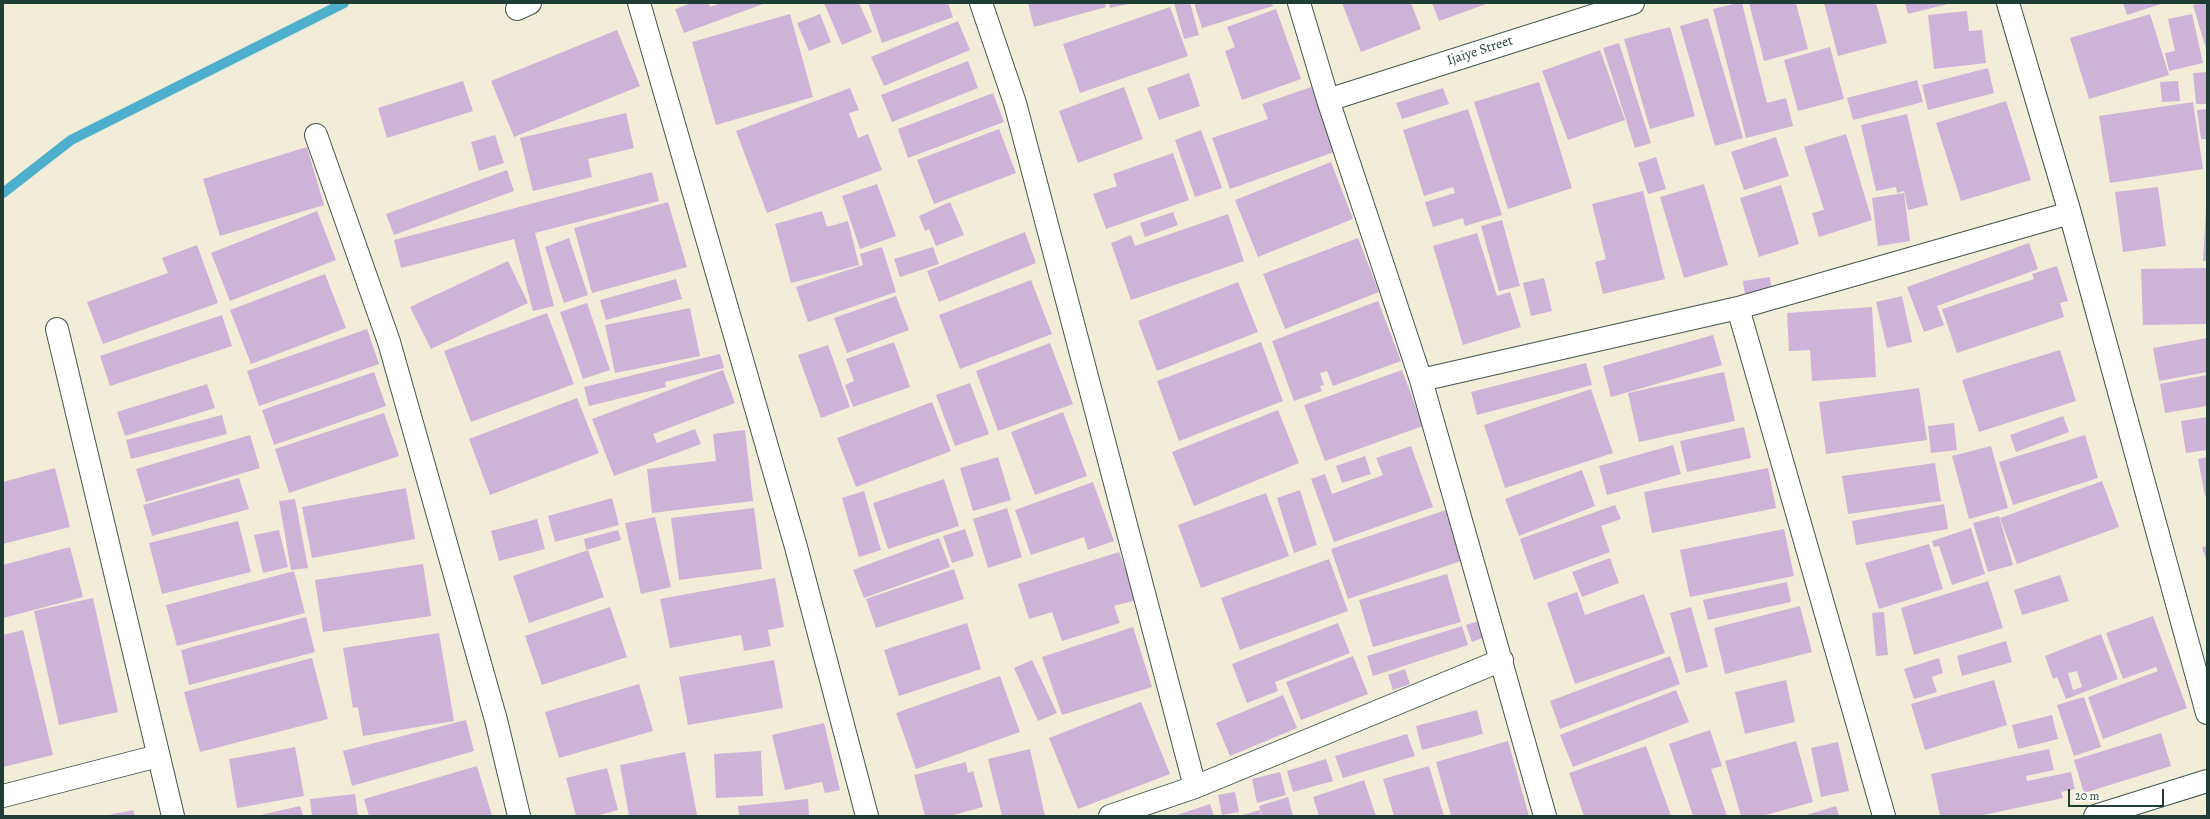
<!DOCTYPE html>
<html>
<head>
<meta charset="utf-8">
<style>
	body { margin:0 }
	#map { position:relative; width:2210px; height:819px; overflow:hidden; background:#f2edd8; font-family:Alegreya,serif }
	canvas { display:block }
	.frame { position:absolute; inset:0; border:4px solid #1f3d34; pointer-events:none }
	.scale { position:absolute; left:2068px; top:789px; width:96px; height:18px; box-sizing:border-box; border:2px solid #1f3d34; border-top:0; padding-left:5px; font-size:12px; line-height:14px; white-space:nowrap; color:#1f3d34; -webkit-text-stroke:3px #fff; paint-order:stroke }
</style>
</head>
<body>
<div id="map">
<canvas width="2210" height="819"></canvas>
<div class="frame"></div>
<div class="scale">20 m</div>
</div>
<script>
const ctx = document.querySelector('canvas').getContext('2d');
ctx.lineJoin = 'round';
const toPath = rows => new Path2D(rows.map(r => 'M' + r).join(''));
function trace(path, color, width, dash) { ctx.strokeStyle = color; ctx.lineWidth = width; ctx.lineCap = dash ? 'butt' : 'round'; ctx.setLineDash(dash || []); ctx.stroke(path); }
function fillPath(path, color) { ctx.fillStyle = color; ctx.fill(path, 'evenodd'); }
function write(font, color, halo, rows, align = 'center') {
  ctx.font = font + ' Alegreya,serif'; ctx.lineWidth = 3; ctx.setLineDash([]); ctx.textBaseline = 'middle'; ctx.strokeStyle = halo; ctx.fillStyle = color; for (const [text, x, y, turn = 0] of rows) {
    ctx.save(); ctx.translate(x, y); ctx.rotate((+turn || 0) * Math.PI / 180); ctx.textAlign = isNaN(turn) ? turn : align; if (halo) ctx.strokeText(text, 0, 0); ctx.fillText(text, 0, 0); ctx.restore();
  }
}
trace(toPath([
	[3,193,71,140,344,3]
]), '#4dafcc', 10);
fillPath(toPath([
	[692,3,709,3,710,7,721,3,766,3,684,33,675,9],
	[824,3,859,3,872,32,842,45],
	[868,3,948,3,953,17,882,43],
	[1028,3,1105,3,1106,7,1034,27],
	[1109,3,1128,3,1128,4,1110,8],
	[1174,3,1190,3,1199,35,1184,39],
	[1194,3,1272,3,1273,6,1202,28],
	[1342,3,1411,3,1421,29,1361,52],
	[1432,3,1489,3,1439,21],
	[1737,3,1742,3,1767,103,1786,98,1793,126,1746,138,1713,9],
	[1749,3,1796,3,1808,49,1764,61],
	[1824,3,1876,3,1887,43,1838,56],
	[1905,3,1948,3,1948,4,1908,14],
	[2123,3,2164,3,2127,15],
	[2200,3,2207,3,2207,52,2193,5],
	[1170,7,1188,56,1080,93,1063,44],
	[1276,9,1301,79,1242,100,1225,51,1235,47,1227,27],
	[1967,11,1969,31,1982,30,1986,63,1934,69,1928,15],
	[790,14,813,97,716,125,692,42],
	[820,14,831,42,809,51,797,23],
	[2150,14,2169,75,2089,99,2070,38],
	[2192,14,2203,63,2169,71,2165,53,2175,51,2168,19],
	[1708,18,1743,138,1715,146,1680,26],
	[958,21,970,50,884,86,871,57],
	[1670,27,1695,116,1650,129,1624,39],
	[617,30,640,86,514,137,491,81],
	[1619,43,1651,143,1635,148,1603,48],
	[1830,47,1844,99,1798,111,1784,60],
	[1600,50,1625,120,1568,140,1542,71],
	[968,61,978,88,892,122,881,95],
	[1988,68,1994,93,1928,110,1922,85],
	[2207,72,2207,104,2196,104,2193,73],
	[1189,73,1200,106,1159,120,1147,88],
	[1917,80,1923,102,1853,120,1847,98],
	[463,81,473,111,387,138,378,108],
	[2178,81,2180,101,2162,102,2160,82],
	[1539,82,1572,188,1508,209,1474,102],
	[1314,86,1337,151,1230,189,1212,138,1268,119,1262,104],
	[1124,87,1143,139,1078,163,1059,111],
	[850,88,859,110,849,113,858,138,868,134,882,170,767,213,736,131],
	[1443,88,1449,104,1402,119,1396,103],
	[993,93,1004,122,908,158,898,129],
	[2006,101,2031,180,1961,201,1936,123],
	[2193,102,2203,169,2110,183,2099,116],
	[1468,109,1502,215,1465,226,1463,218,1433,227,1425,202,1455,193,1453,187,1424,196,1403,130],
	[2207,109,2207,139,2201,139,2197,110],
	[626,113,634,148,588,159,592,177,533,191,520,138],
	[1907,114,1928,205,1908,210,1904,191,1897,193,1896,187,1876,191,1861,125],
	[999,129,1016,173,934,204,917,160],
	[1201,130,1222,188,1195,197,1175,140],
	[1846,134,1872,220,1819,237,1812,213,1824,210,1804,147],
	[495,135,504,163,479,171,471,142],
	[1776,137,1789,176,1744,190,1731,152],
	[307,147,324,205,220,236,203,179],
	[1173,153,1189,200,1106,229,1093,194,1117,186,1113,174],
	[1656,157,1666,189,1648,194,1638,163],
	[1331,162,1353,219,1258,257,1235,200],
	[507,170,514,191,394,235,386,214],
	[652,172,659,201,535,233,554,306,533,311,514,239,401,268,394,240],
	[877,184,896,236,860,249,842,196],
	[1704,184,1728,265,1684,278,1660,197],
	[1781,185,1799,244,1759,257,1740,198],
	[2158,187,2166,246,2123,252,2115,192],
	[1643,191,1665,279,1603,294,1595,262,1606,259,1592,204],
	[1904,193,1910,241,1878,246,1872,198],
	[668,202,687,267,592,293,574,228],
	[950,202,964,235,936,246,929,229,925,231,919,216],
	[2206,208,2207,208,2207,261,2203,261],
	[317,211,336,260,230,301,211,253],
	[822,211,827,227,848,221,859,265,791,283,775,224],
	[1173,212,1178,225,1145,237,1140,223],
	[1228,214,1244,261,1131,300,1111,243,1131,235,1135,246],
	[1502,220,1520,286,1499,291,1481,226],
	[1025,232,1036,263,939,302,927,271],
	[1477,233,1497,296,1510,292,1521,327,1463,345,1433,246],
	[569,238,588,295,564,303,545,247],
	[1358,238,1379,292,1285,329,1263,274],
	[2029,243,2038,269,1937,306,1944,325,1924,332,1907,287],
	[197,245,218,303,103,344,87,302,168,273,162,258],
	[882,247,896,292,808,322,796,287,863,265,860,254],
	[933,247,939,264,900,277,894,259],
	[508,261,528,303,431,349,410,307],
	[2057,266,2068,301,2060,303,2064,317,1957,353,1942,309,2034,279,2032,274],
	[2207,268,2207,324,2143,325,2141,269],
	[325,274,346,328,251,364,230,310],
	[1770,277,1772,291,1745,295,1743,281],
	[1544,278,1552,311,1531,316,1523,283],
	[676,279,682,299,606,320,600,300],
	[1031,280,1052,334,960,369,939,315],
	[1238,282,1258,332,1157,371,1138,321],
	[896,296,909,330,847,353,834,318],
	[1902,296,1912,342,1887,348,1876,302],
	[1378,301,1401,361,1333,386,1327,371,1320,373,1324,385,1320,386,1322,391,1294,401,1272,341],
	[587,303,610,370,583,379,560,312],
	[1872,307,1876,377,1812,381,1810,350,1789,351,1787,313],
	[690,308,700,356,615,373,605,325],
	[547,313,574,384,471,422,444,351],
	[222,315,232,346,110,386,100,356],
	[367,329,379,364,259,406,247,371],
	[1713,335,1722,365,1611,397,1603,366],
	[2207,338,2207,372,2159,381,2153,348],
	[894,342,910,387,853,407,845,385,854,381,846,359],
	[1261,342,1283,401,1179,441,1157,381],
	[1050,343,1073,404,998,431,976,371],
	[828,345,850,407,821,418,798,355],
	[2060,350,2076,401,1979,432,1962,380],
	[720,354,724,368,665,382,666,387,589,406,584,387],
	[1586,363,1592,385,1477,415,1471,392],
	[723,370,735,403,653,434,657,443,695,429,701,444,614,476,592,419],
	[1402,370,1423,426,1325,461,1304,405],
	[374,372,386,406,274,445,262,410],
	[1724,372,1735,421,1639,442,1628,393],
	[2207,375,2207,406,2165,413,2160,384],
	[970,383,989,434,955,446,936,395],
	[207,384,215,408,125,436,117,412],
	[1919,388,1927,440,1826,454,1819,402],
	[1591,389,1613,453,1505,488,1484,425],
	[577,398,599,453,490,495,469,439],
	[932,402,951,451,856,487,837,438],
	[1278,410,1299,463,1194,506,1172,452],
	[1063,412,1087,476,1035,495,1011,432],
	[384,413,399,456,289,493,275,449],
	[222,415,227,434,131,459,126,440],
	[2063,416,2069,432,2016,452,2010,435],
	[2207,417,2207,450,2186,453,2181,421],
	[1954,423,1957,450,1931,453,1928,426],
	[1744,427,1751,458,1687,472,1680,441],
	[745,430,753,501,652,513,647,469,716,461,713,434],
	[250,435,260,468,146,502,136,469],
	[2085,435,2098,478,2013,505,1999,462],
	[1673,445,1681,474,1607,495,1599,466],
	[1411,446,1433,507,1334,542,1311,479,1325,474,1332,494,1383,475,1376,458],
	[1991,446,2008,508,1969,519,1952,456],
	[1365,456,1371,474,1342,483,1336,466],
	[998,457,1011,500,973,511,960,468],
	[2207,457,2207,495,2205,496,2198,459],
	[1935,463,1941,501,1848,514,1842,476],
	[55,468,70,527,3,544,3,482],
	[1768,468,1776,508,1652,533,1644,492],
	[1582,470,1595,506,1519,536,1505,499],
	[239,478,249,509,152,536,143,505],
	[944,479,959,526,888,549,873,503],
	[2102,481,2119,527,2017,564,2000,518],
	[1093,482,1114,541,1088,550,1084,537,1031,555,1015,510],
	[406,488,415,539,312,558,302,507],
	[1300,490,1317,545,1294,553,1277,498],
	[864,491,881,550,859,557,842,498],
	[1266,493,1289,556,1201,588,1178,525],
	[612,498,619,525,555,542,548,516],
	[295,499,308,568,291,570,279,501],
	[1944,504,1948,529,1856,545,1852,521],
	[1615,505,1621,519,1601,526,1610,552,1534,580,1520,539],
	[754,508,762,569,679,580,671,518],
	[1007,508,1022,557,988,568,973,519],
	[1446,510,1464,560,1348,599,1331,549],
	[1999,516,2013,565,1988,572,1973,523],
	[655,517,671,587,641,594,625,523],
	[537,519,545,549,499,561,491,531],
	[238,521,251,572,162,594,149,543],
	[1971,528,1985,574,1952,585,1939,546,1934,547,1932,541],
	[965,529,974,556,952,563,943,536],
	[1784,529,1794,576,1690,597,1680,550],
	[279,530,288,567,263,573,254,535],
	[618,530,621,540,586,550,584,539],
	[939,538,950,567,864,598,853,570],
	[1929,544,1943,589,1879,609,1865,563],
	[2207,546,2207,562,2202,547],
	[70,547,83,597,3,618,3,565],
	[588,550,604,597,529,623,513,576],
	[1119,552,1126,571,1130,570,1140,599,1114,606,1120,623,1062,641,1052,612,1029,619,1018,584],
	[1610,558,1619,583,1582,597,1572,572],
	[1329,559,1348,611,1240,650,1221,598],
	[423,564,431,616,323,632,315,580],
	[954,569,964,599,876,628,866,599],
	[294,571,305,613,177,646,166,605],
	[1447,574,1461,622,1373,647,1359,600],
	[2060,575,2069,601,2022,615,2014,590],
	[775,578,784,627,768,630,771,646,744,651,741,635,670,648,660,599],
	[1988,581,2003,628,1914,655,1901,608],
	[1787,582,1791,602,1708,620,1703,600],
	[1577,592,1585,615,1644,594,1665,653,1575,684,1547,603],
	[93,598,118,712,59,725,34,611],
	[1800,606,1812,652,1725,674,1714,628],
	[610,607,627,657,542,685,525,636],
	[1691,607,1708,667,1686,673,1670,613],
	[1884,612,1888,655,1876,656,1872,613],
	[2153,616,2187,708,2103,739,2088,697,2158,671,2156,667,2123,679,2106,633],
	[306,617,315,652,189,685,181,650],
	[1479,621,1485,637,1472,642,1466,625],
	[967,623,981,669,899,696,884,650],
	[1338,623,1350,653,1275,682,1278,691,1247,703,1232,664],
	[1462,626,1468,645,1373,676,1367,656],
	[1133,627,1152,687,1062,715,1042,657],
	[23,630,53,755,3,767,3,635],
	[439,633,454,721,363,736,358,707,353,708,343,648],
	[2101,634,2118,679,2066,699,2057,677,2053,679,2045,656],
	[2077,671,2082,687,2073,690,2068,673],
	[2006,641,2012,662,1962,676,1957,656],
	[1353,656,1368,694,1301,720,1286,682],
	[1670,656,1680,684,1560,729,1550,701],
	[312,658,328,719,200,752,184,692],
	[1939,658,1943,673,1932,677,1937,692,1914,699,1904,669],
	[774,660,783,708,688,725,679,677],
	[1032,660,1057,713,1038,721,1014,668],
	[1405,669,1410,684,1393,690,1388,675],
	[1000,676,1020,732,916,769,896,713],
	[1786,680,1795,722,1745,734,1735,692],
	[1994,680,2007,725,1925,750,1911,704],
	[639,684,653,731,559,758,545,712],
	[1676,690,1689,722,1573,767,1560,735],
	[1283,695,1297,728,1230,756,1216,723],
	[2084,697,2101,747,2074,756,2057,705],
	[1141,702,1170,774,1078,809,1049,738],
	[1477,710,1483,734,1422,750,1416,726],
	[2052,715,2058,739,2018,749,2012,725],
	[466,720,474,751,352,786,343,751],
	[824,723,840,790,825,793,822,782,785,790,772,735],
	[1710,730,1722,766,1711,769,1727,816,1693,816,1669,744],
	[2161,733,2171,766,2084,793,2074,760],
	[1407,734,1415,756,1343,778,1335,756],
	[1508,741,1529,816,1451,816,1436,762],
	[1796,741,1813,802,1762,816,1741,816,1725,761],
	[1838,742,1849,791,1821,797,1811,748],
	[1646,746,1671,816,1584,816,1569,773],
	[295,747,304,796,237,808,229,759],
	[1030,749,1045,816,1002,816,988,759],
	[2049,749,2054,770,2026,776,2027,781,2071,772,2075,789,2061,792,2063,798,1979,816,1940,816,1931,774],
	[761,751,763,796,716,798,714,754],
	[685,752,697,815,629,816,620,765],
	[1326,759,1333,781,1293,792,1287,771],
	[966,762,968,773,973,771,983,807,950,816,925,816,914,775],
	[477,766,492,816,369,816,364,799],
	[1429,766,1444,816,1394,816,1383,779],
	[607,768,618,810,596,816,576,816,566,778],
	[1280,772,1286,795,1257,803,1252,779],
	[1364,780,1376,816,1319,816,1313,797],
	[1235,792,1239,812,1222,815,1218,795],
	[355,794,358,816,312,816,310,799],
	[1288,797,1293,816,1262,816,1259,806],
	[808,799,809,816,739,816,738,806],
	[1210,804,1214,816,1174,816],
	[300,806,303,816,261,816,261,815],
	[1836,806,1839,816,1803,816],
	[133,810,135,816,109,816,109,815],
	[1260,810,1261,816,1239,816]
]), '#cfb2d7');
const street = toPath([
	[639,3,796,547,867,816],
	[981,3,1015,103,1195,787,1110,816],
	[1299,3,1328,100,1421,380,1545,816],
	[2008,3,2070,213,2207,713],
	[517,9,530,3],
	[1328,100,1633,3],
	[316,135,389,342,496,720,519,816],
	[1738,308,1884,816],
	[57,329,173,816],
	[1421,380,1738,308,2070,213],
	[1195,787,1502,660],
	[3,796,158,756],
	[2095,816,2207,781]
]);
trace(street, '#3f574d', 24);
trace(street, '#fff', 22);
write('14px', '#1f3d34', '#fff', [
	["Ijaiye Street",1480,51,-18]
]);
</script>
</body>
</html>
